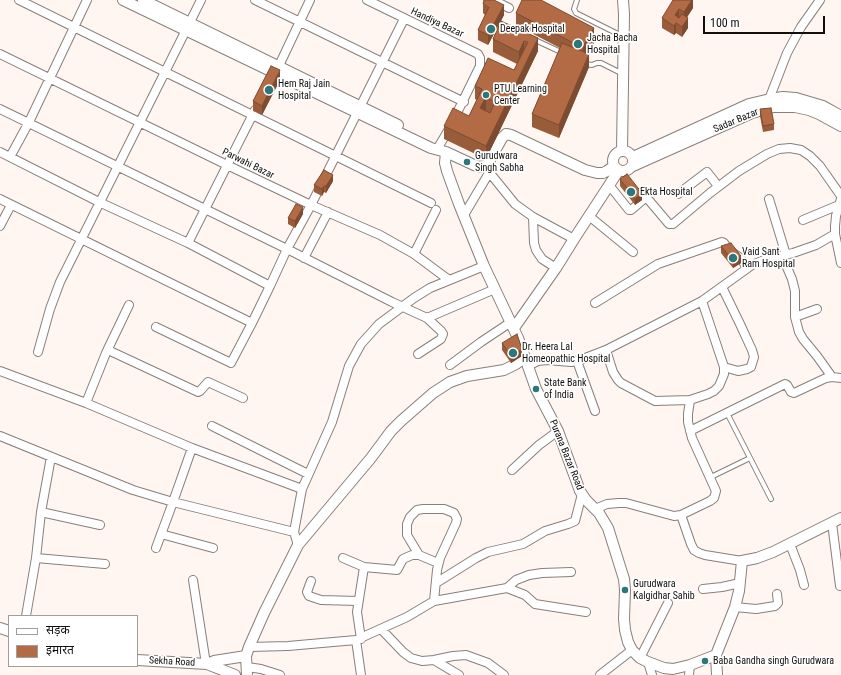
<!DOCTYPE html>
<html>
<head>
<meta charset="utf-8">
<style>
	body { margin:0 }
	#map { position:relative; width:841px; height:675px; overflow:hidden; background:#fff6f2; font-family:"Roboto Condensed","Noto Sans Devanagari",sans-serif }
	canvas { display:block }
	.legend { position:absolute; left:8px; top:615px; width:130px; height:52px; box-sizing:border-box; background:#fff; border:1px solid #a09f9e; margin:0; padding:5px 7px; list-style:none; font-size:12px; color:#110e0c }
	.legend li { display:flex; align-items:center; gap:8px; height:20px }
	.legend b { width:20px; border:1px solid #a09f9e }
	.scale { position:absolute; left:703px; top:16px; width:122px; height:18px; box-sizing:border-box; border:2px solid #110e0c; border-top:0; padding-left:5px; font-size:12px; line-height:14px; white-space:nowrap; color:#110e0c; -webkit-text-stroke:3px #fff; paint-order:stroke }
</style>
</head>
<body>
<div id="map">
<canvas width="841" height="675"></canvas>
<ul class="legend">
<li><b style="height:5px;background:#fff"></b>सड़क</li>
<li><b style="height:11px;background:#b26b45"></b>इमारत</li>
</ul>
<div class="scale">100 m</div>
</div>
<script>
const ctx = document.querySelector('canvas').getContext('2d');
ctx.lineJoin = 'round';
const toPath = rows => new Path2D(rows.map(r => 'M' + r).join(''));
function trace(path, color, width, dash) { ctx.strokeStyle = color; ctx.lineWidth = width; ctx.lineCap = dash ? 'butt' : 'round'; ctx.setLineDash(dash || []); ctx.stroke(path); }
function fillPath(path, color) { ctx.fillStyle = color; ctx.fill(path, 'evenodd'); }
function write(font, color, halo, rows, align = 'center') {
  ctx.font = font + ' "Roboto Condensed",sans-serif'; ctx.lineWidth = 3.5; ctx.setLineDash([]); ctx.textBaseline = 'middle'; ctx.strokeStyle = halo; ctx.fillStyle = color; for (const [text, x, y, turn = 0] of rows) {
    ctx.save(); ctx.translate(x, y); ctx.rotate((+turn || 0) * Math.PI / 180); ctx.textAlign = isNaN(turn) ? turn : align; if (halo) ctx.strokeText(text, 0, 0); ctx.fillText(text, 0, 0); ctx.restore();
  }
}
const service = toPath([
	[577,0,574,9,576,13,624,37],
	[533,39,563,53],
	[585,64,592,65,597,63,601,63,623,74],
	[727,413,771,499],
	[711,477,750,458]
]);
const minor = toPath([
	[19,0,431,203],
	[255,0,464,102],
	[367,0,474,52,478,54,480,58,480,66,454,119],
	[493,0,509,8],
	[0,54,227,165,311,205,380,235,414,254,449,280],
	[276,72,310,0],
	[768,102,787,53,801,27,820,0],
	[0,109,287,249,392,302,427,318,441,331,443,334,441,339,418,354],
	[439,146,449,129],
	[0,152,99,202,188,243,270,286,252,323,231,363,156,327],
	[10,157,29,122,87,0],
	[485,167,515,204,533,217,574,239],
	[609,185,629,210,631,210,644,199,647,198,669,224,673,224,710,193,739,171,767,154,779,149,790,148,801,150,810,156,820,166,841,196],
	[678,194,707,172,718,186],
	[0,199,252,323],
	[769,199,786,255],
	[841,199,836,216,835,226,835,234,841,263],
	[464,215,489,173],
	[589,216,633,252],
	[533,217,534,243,536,250,542,259,556,268],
	[803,220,839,205],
	[0,226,11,205],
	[188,243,255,110],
	[414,254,436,210],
	[782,256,792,279,795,291,795,317,799,332,803,339,817,356,832,377],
	[304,258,328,212],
	[270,286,287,249,311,205,404,19],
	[722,287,740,324,752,350,754,357,751,367,747,369,738,371,724,367],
	[702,301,724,367,724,374,719,386,714,391,708,394,690,400,688,414,688,422,692,438,716,491,714,498,710,501,681,515,691,544,694,550,699,553,705,555,742,561],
	[595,303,658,264,722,242,724,243,729,250,739,257,748,268],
	[795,317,817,309],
	[427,318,495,289],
	[108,350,198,392,200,391,208,382,243,398],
	[606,350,613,372,618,380,621,383,655,401,690,400],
	[38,352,50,309,60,282,201,0],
	[577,361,595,411],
	[450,365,481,342,511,322],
	[528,366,538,361,547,360,571,362,580,360,606,350,702,301,752,265,764,260,793,253,816,245,835,234],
	[0,371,86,403,192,448,302,489],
	[86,403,106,353,129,305],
	[212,426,308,474],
	[690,431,785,384,787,385,791,392,794,393,826,378,832,377,841,378],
	[0,436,133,490,173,502,294,532],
	[512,470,539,445,558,431],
	[595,509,607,504,619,503,626,503,674,516,681,515],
	[41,512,100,525],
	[832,523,840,586],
	[161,534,213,548],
	[790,544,800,570,804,585],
	[298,545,294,532,302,489,332,422,349,366,361,344,379,324,414,298,430,288,484,266],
	[156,548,173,502,192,448],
	[419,555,407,535,407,524,410,517,417,510,423,509,444,509,454,513,457,519,456,523,440,558,437,570,434,601],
	[36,558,105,564],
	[343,558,364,567],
	[193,580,206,664],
	[311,581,307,592,309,596,321,600,358,601],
	[436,583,476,558,488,552,523,544,545,531,568,524,575,521,582,494],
	[507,588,516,580,529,575,542,573,571,572],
	[703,589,722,587,740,583],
	[735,607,756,609,775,606,778,603,777,594],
	[26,616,36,558,41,512,51,457],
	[382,630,403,652,411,658,422,661,434,660,459,675],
	[361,639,357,612,364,567,397,570,403,559,412,555,419,555,438,563],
	[356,640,361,675],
	[249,647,288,646,356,640,407,617,434,601,507,588,525,595,535,604,586,612],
	[640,658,668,603],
	[434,660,453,656,466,655,488,663,504,675],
	[648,662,652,675],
	[247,667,261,669,280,675],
	[600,675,632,650],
	[689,675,690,665]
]);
const tertiary = toPath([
	[123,0,431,148,446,152,474,165,480,167,487,165,502,138,506,134,511,135,585,170,597,173,603,173,607,171,614,166],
	[143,0,398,125],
	'613 161a10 10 0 1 1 20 0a10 10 0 1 1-20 0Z',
	[622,151,624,14,623,0],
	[446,152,445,163,447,171,459,204,484,266,518,338,536,389,558,431,580,491,586,500,599,513,608,528,624,579,625,590,624,619,625,630,628,642,632,650,640,658,648,662,664,668,673,669,690,665,716,655],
	[633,157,749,104,770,99,783,97,796,98,823,106,841,116],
	[633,166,752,113,773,107,795,107,809,110,819,114,841,126],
	[514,328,556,268,574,239,619,170],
	[0,628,9,631],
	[137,660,207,664,235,675],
	[207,664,214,661,246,656],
	[247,675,246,656,249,647,264,613,298,545,371,458,391,431,401,421,433,393,450,382,467,376,504,370,516,364,524,358],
	[717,675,716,655,735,607,739,591,742,561,757,558,773,552,841,518]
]);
trace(service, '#887f7b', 6);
trace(minor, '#887f7b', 10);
trace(tertiary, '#887f7b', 12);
trace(service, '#fff', 4);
trace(minor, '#fff', 8);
trace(tertiary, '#fff', 10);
fillPath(toPath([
	[693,0,693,8,687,17,688,28,682,37,676,33,674,35,662,28,662,18],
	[483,4,504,15,488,45,478,40,478,30,485,15,483,13],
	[516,13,594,28,594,49,591,54,587,52,587,53,589,67,559,138,532,127,532,114,560,48,516,25],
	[501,21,538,51,486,159,444,139,444,126,469,116,477,100,475,99,475,86,514,70,517,64,493,52,493,39],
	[280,80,262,115,253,111,253,101],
	[760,109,774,124,774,130,763,132,760,116],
	[620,179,642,200,635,205,620,186],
	[333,181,326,193,324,192,322,196,314,192,314,185],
	[303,214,295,228,288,224,288,218],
	[721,246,741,263,733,268,721,253],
	[502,343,522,356,511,363,502,350]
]), '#995c3b');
fillPath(toPath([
	[688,0,693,0,693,8,684,22,684,12],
	[504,5,504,15,488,45,488,35],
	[679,9,679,19,676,23,676,33,674,35,674,26,675,15],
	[688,18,688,28,682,37,682,27],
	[594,28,594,49,591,54,591,41,590,34],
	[538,38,538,51,486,159,486,146],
	[587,39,587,52,583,60,583,48],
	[524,41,524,54,519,65,519,52],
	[589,54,589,67,559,138,559,125],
	[280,70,280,80,262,115,262,106],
	[486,97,486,110,480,121,480,108],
	[333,175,333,181,326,193,326,186],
	[324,186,324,192,322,196,322,189],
	[642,193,642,200,635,205,635,199],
	[303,207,303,214,295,228,295,221],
	[741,256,741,263,733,268,733,261],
	[522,349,522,356,511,363,511,356]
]), '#7d4b30');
const building = toPath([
	[484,0,494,0,504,5,488,35,478,30,489,7,483,4,484,0],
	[522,0,541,0,594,28,590,34,594,36,591,41,587,39,583,48,516,13,522,0],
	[673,0,692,0,684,12,679,9,675,15,679,18,682,14,688,18,682,27,676,23,674,26,662,18,673,0],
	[501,21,538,38,486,146,444,126,453,108,469,116,482,89,475,86,488,58,514,70,528,42,524,41,519,52,493,39,501,21],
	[486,97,495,102,490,113,480,108,486,97],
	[562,43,589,54,559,125,532,114,562,43],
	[271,66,280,70,262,106,253,101,271,66],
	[771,108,774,124,763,126,760,109,771,108],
	[324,170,333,175,326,186,324,186,322,189,314,185,324,170],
	[627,174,642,193,635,199,620,179,627,174],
	[296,204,303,207,295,221,288,218,296,204],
	[731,243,741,256,733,261,721,246,731,243],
	[517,334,522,349,511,356,502,343,517,334]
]);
fillPath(building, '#b26b45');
trace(building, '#7d4b30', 1);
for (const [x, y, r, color] of [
	[491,29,5,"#2d777b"],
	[578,44,5,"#2d777b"],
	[269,90,5,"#2d777b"],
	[486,95,4,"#2d777b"],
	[467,162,4,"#2d777b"],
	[631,192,5,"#2d777b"],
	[733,258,5,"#2d777b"],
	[513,353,5,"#2d777b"],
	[536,389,4,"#2d777b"],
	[625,590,4,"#2d777b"],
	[705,661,4,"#2d777b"]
]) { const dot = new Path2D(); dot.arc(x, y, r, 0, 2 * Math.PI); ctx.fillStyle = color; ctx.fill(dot); trace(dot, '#fff', 1.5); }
write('10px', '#110e0c', '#fff', [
	["Handiya Bazar",437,23,25],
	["Sadar Bazar",736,121,-23],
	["Parwahi Bazar",248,164,26],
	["Purana Bazar Road",566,455,68],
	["Sekha Road",172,662,3]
]);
write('10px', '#110e0c', '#fff', [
	["Deepak Hospital",500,29],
	["Jacha Bacha",587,38],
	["Hospital",587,50],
	["Hem Raj Jain",278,84],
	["Hospital",278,96],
	["PTU Learning",494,89],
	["Center",494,101],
	["Gurudwara",475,156],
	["Singh Sabha",475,168],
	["Ekta Hospital",640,192],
	["Vaid Sant",742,252],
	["Ram Hospital",742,264],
	["Dr. Heera Lal",522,347],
	["Homeopathic Hospital",522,359],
	["State Bank",544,383],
	["of India",544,395],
	["Gurudwara",633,584],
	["Kalgidhar Sahib",633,596],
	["Baba Gandha singh Gurudwara",713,661]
], 'left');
</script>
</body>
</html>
